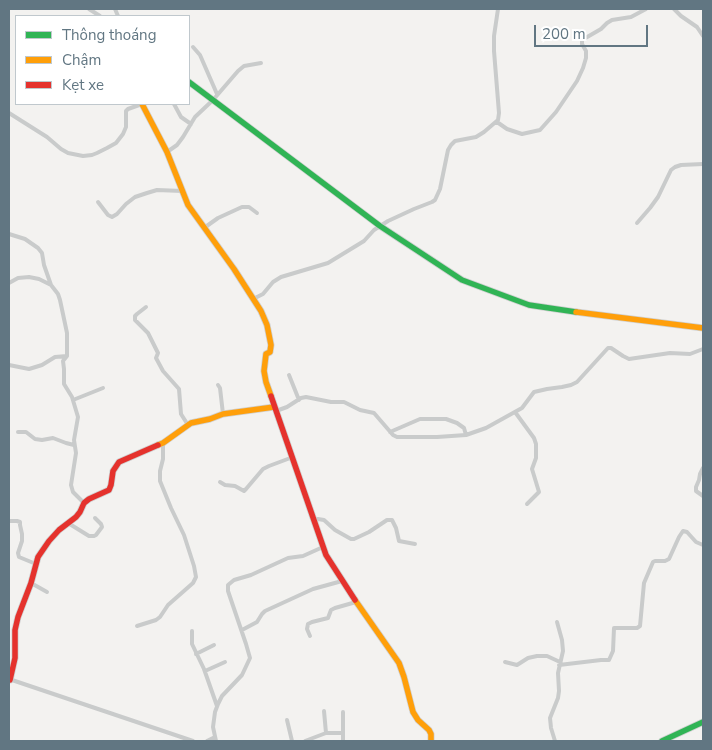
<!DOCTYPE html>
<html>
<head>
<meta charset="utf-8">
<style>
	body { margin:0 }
	#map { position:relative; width:712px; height:750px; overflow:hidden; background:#f3f2f0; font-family:"Nunito Sans",sans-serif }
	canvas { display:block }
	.frame { position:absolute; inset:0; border:10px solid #617682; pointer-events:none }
	.legend { position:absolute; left:15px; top:15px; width:175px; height:90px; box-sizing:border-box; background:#fff; border:1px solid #c0c8cd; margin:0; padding:6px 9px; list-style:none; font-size:15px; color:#617682 }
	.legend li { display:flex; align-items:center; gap:10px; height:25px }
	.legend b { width:25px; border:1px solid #c0c8cd }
	.scale { position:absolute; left:534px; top:25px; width:114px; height:22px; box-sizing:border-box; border:2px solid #617682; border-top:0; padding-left:6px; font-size:15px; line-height:18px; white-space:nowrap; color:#617682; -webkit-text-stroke:4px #fff; paint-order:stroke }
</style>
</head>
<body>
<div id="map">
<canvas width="712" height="750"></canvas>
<div class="frame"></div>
<ul class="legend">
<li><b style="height:6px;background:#30b455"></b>Thông thoáng</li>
<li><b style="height:6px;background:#ff9f0a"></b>Chậm</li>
<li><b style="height:6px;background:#e5322d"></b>Kẹt xe</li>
</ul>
<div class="scale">200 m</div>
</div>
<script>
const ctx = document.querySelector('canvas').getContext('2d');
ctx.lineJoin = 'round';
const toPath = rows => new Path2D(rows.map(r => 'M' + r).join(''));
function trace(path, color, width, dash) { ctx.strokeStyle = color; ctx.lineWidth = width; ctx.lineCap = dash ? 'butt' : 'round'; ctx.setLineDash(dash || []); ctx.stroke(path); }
const fast = toPath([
	[189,82,380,226,462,280,529,305,576,312],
	[662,741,703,722]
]);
const slow = toPath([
	[142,104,167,152,188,205,234,269,261,311,267,325,271,345,270,352,266,354,264,371,266,382,271,396],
	[576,312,703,328],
	[158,445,163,443,191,423,210,419,223,414,274,407],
	[355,600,399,663,404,677,413,712,418,720,429,730,431,734,431,741]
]);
const jam = toPath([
	[271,396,326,555,355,600],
	[10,680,15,658,15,630,18,617,31,583,38,557,49,541,59,530,76,517,80,512,84,503,89,499,109,490,111,485,113,471,119,462,158,445]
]);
trace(fast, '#cfd0d0', 7);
trace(slow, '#cfd0d0', 7);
trace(jam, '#cfd0d0', 7);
trace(toPath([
	[89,9,100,16],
	[115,9,118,16],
	[674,9,681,16,697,27,703,36],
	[193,47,200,55,217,94],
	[174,104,181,117,191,124],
	[9,113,47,137,61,149,68,153,83,156,92,155,97,153,107,148,116,143,123,134,126,127,126,111,128,109,142,104],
	[497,122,507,129,522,134,540,130,556,112,577,81,583,68,586,58,586,51,582,44,582,40,601,29,607,23,612,20,631,17,646,9],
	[167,152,177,145,183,137,195,117,213,100,238,71,244,66,261,63],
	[98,202,108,215,112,217,117,214,126,204,135,197,147,193,157,190,182,191],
	[637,223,650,208,658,197,671,170,675,167,681,165,703,164],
	[204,228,218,218,242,207,249,207,257,213],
	[9,234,25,239,38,248,42,253,44,265,51,285,58,294,60,300,67,333,67,356,63,361,64,369,64,384,72,397,78,417,74,440,76,453,71,485,73,492,84,503],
	[9,283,18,278,29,277,39,279,51,285],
	[253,299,263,294,273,282,281,277,328,263,364,241,374,230,388,221,414,209,432,202,435,200,440,189,448,150,451,145,455,141,476,137,484,132,498,120,499,113,494,51,494,36,498,9],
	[146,307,137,314,135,316,135,320,148,333,158,353,156,358,163,371,179,389,181,414,188,425],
	[9,365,29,369,42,365,55,357,67,356],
	[289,375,299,400],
	[218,385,220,388,223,414],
	[73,400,103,388],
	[276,411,287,407,301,398,306,397,331,402,344,402,360,410,374,413,393,435,397,437,437,437,466,435,486,428,522,408,534,392,547,389,562,387,571,385,577,382,608,348,611,348,623,356,629,359,670,353,690,354,703,349],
	[515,412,534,438,536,444,536,458,532,469,539,492,527,504],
	[18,432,26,432,35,439,42,440,53,438,66,443,74,445],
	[390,432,420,419,446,419,457,423,464,428,466,435],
	[703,468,700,474,699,480,696,487,696,491,703,496],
	[220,482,225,485,235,486,244,491,246,489,263,469,269,466,293,457],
	[314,520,318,519,324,520,335,530,351,539,354,539,369,532,387,520,392,520,396,528,399,541,415,544],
	[9,521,17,521,20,522,20,525,22,534,22,541,18,553,19,557,36,564],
	[68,523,89,536,94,536,96,535,102,527,101,524,95,518],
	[31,583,47,592],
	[137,626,156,620,160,617,168,605,193,583,196,577,194,566,184,535,171,508,160,481,160,471,163,459,163,443],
	[242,630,257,622,262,614,265,611,313,589,342,581],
	[192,631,192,644,204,669,217,706],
	[310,636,307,629,308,624,312,622,328,618,331,610,335,608,356,602],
	[196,654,214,645],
	[505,662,517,665,528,658,537,656,547,656,560,662],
	[559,665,601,660,609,660,613,651,614,628,637,628,640,626,644,583,653,562,655,561,665,561,669,559,679,537,683,531,687,532,696,542,703,545],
	[205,671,225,662],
	[9,679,193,741],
	[324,711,326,733],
	[287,720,292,741],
	[207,741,215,737],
	[216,741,213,727,215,712,218,704,222,696,242,675,250,658,246,644,228,591,228,585,234,580,251,575,288,558,303,556,323,547],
	[305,741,326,733,342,733],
	[343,741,343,712],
	[555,741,551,728,550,718,558,698,559,691,558,673,563,651,562,640,557,622]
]), '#c9cbcb', 4);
trace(fast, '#30b455', 5.5);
trace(slow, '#ff9f0a', 5.5);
trace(jam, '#e5322d', 5.5);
</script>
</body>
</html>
